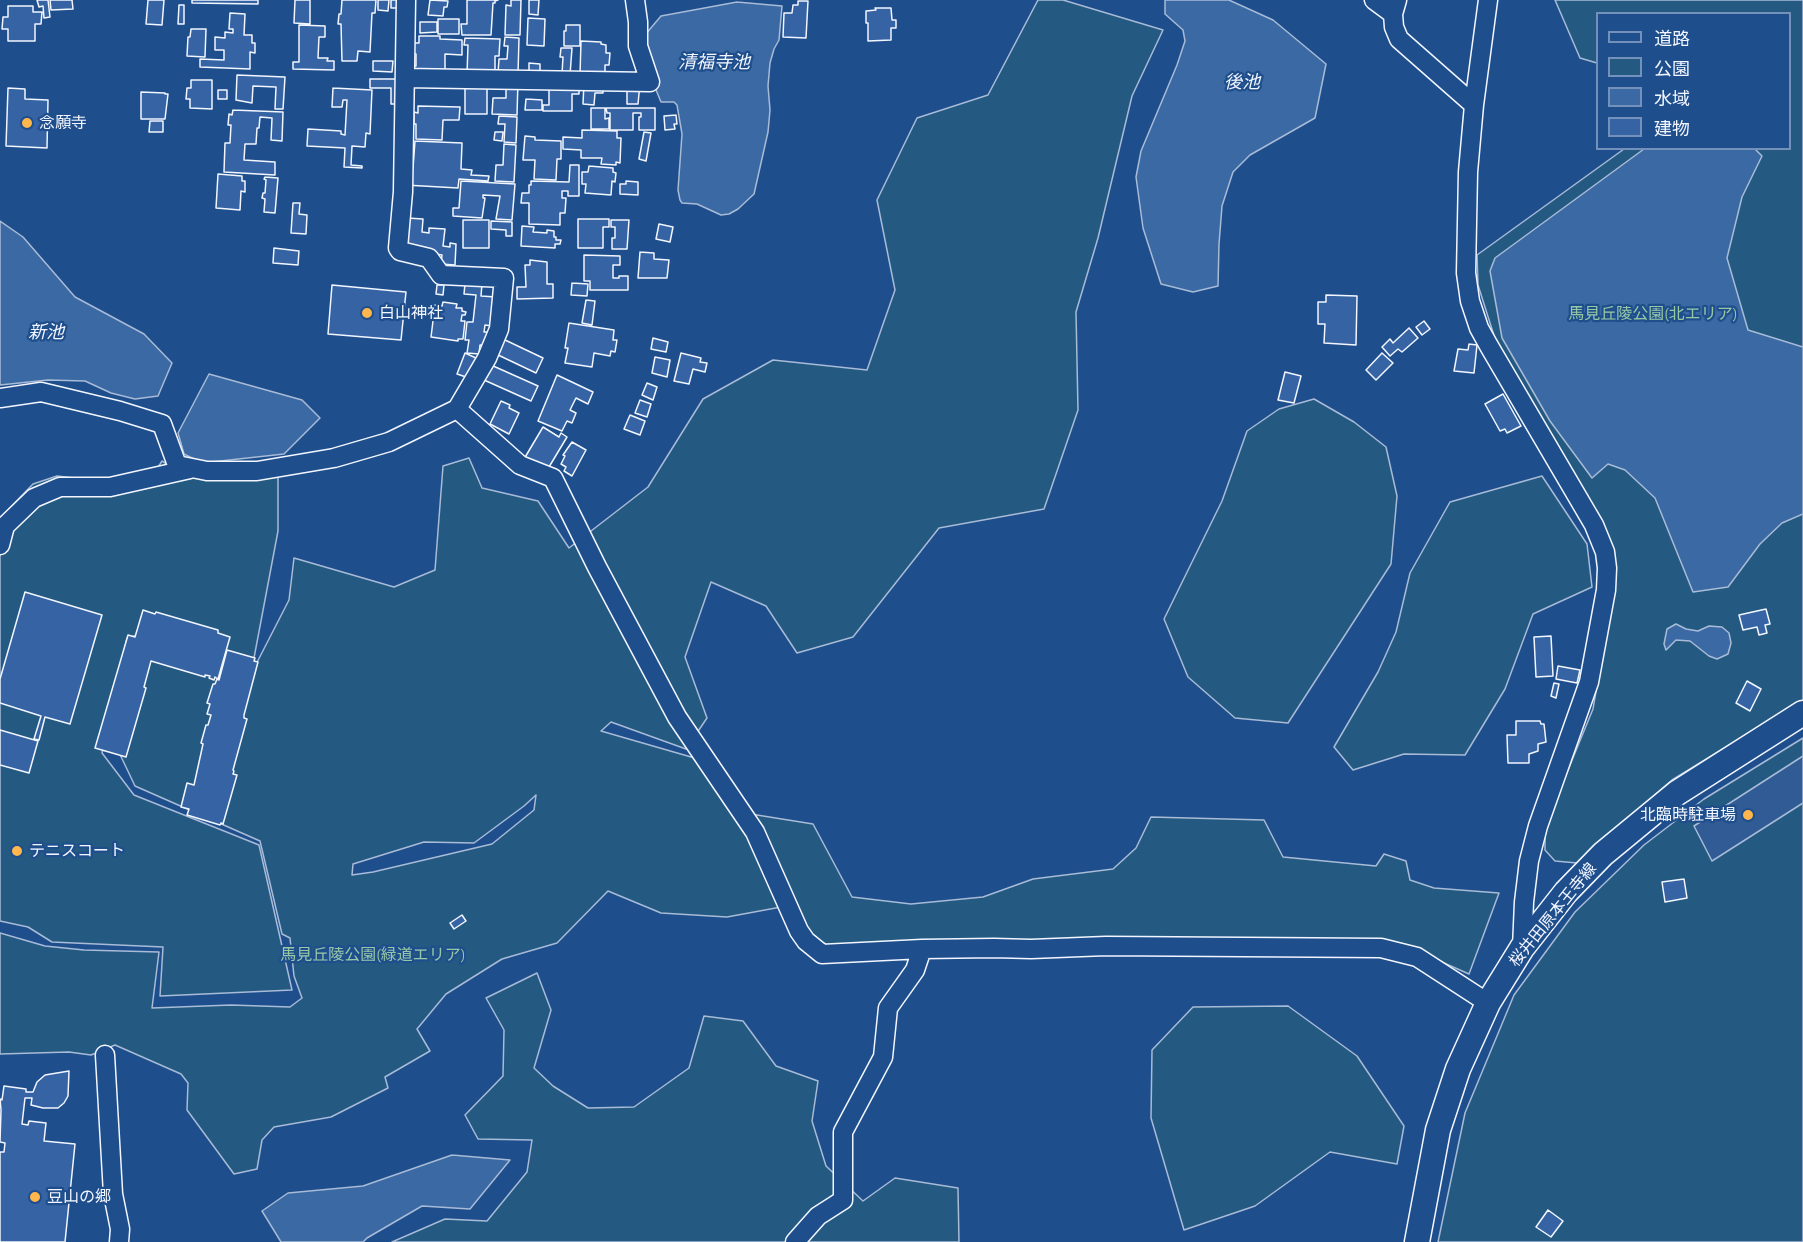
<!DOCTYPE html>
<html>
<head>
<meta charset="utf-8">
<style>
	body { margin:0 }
	#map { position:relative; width:1803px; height:1242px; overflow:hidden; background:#1f4e8c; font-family:"Alegreya Sans","Noto Sans JP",sans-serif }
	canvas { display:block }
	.legend { position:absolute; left:1596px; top:12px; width:195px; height:138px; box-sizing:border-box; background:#1f4e8c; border:2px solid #7391ba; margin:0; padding:8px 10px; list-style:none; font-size:18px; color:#f2f6ff }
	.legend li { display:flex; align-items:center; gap:12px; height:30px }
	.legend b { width:30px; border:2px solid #7391ba }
</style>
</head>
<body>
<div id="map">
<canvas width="1803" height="1242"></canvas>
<ul class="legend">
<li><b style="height:8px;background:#1f4e8c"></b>道路</li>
<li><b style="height:16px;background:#245a82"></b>公園</li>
<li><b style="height:16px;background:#3b69a3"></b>水域</li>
<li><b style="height:16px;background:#3563a3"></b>建物</li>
</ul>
</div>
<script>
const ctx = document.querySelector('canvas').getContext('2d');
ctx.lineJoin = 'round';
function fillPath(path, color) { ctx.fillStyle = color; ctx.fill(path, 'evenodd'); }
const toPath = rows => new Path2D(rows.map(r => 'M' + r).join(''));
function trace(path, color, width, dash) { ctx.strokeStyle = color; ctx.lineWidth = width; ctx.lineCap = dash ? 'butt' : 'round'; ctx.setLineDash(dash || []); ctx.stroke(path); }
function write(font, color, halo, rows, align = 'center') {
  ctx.font = font + ' "Alegreya Sans","Noto Sans JP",sans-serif'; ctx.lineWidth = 4.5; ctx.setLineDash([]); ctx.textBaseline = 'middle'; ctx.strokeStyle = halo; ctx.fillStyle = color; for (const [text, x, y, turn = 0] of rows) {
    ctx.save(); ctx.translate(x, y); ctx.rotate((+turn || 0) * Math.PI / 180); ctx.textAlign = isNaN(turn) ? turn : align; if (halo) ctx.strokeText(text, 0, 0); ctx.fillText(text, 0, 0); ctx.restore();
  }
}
const green = toPath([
	[1038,0,1063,0,1163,30,1132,96,1098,238,1076,312,1078,410,1044,509,939,528,853,637,797,653,766,606,711,582,685,657,707,718,686,749,611,722,601,731,698,759,732,811,813,824,852,897,911,904,983,897,1033,879,1113,869,1136,848,1151,817,1264,820,1283,857,1376,866,1384,854,1406,861,1410,880,1434,888,1499,893,1469,974,1444,963,1421,950,824,948,810,939,792,905,727,917,661,913,608,891,557,943,502,959,446,994,417,1029,430,1051,385,1077,388,1088,331,1117,274,1127,262,1140,257,1169,234,1174,187,1110,188,1083,181,1074,115,1045,91,1055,69,1052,0,1054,0,933,45,946,84,950,159,952,152,1008,231,1005,290,1007,302,998,294,976,290,938,282,934,260,841,135,786,116,746,136,648,171,645,251,674,289,600,294,558,394,587,435,570,443,466,469,458,482,488,538,501,569,548,648,487,703,399,773,360,867,370,895,290,877,200,917,118,988,95,1038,0],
	[536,795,534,810,492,844,373,872,352,875,353,864,424,842,474,843,524,806,536,795],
	[1555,0,1803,0,1803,700,1672,780,1577,863,1555,861,1545,850,1545,826,1593,709,1616,573,1612,545,1497,345,1478,285,1477,255,1624,149,1790,148,1790,14,1598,14,1597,63,1580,58,1555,0],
	[1314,399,1354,422,1386,447,1397,496,1391,564,1288,723,1235,718,1188,677,1164,619,1222,501,1247,431,1279,409,1314,399],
	[162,461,188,478,278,476,278,531,254,658,235,664,152,631,127,638,102,753,134,795,259,845,292,990,160,996,163,947,52,942,28,927,0,921,0,518,33,484,57,476,101,481,157,469,162,461],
	[1542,476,1587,544,1592,587,1533,614,1505,689,1465,755,1404,754,1353,770,1334,747,1378,672,1396,632,1410,573,1450,502,1542,476],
	[1803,738,1803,1242,1438,1242,1465,1113,1514,995,1575,912,1644,845,1704,799,1803,738],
	[537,973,551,1010,534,1068,553,1086,588,1108,634,1107,689,1068,704,1016,743,1021,776,1066,818,1081,812,1121,826,1166,863,1201,895,1178,958,1188,959,1242,392,1242,445,1219,487,1221,527,1172,532,1140,478,1139,465,1115,503,1076,504,1030,486,998,537,973],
	[1288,1006,1357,1056,1404,1126,1397,1164,1330,1152,1255,1206,1184,1230,1151,1118,1152,1050,1193,1007,1288,1006]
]);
fillPath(green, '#245a82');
trace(green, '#a8bbd7', 1.5);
const parking = toPath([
	[1803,756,1803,803,1712,861,1694,826,1803,756]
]);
fillPath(parking, '#305b95');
trace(parking, '#a8bbd7', 1.5);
const water = toPath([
	[1165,0,1229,0,1273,20,1326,64,1315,118,1250,155,1233,172,1222,206,1219,244,1218,286,1193,292,1161,284,1143,228,1136,177,1141,151,1177,65,1185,41,1183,30,1165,14,1165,0],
	[737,2,782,6,779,40,774,49,770,63,768,86,770,110,768,132,754,194,738,209,729,214,721,215,697,204,682,203,680,200,678,190,682,134,677,105,674,102,661,102,654,85,645,35,661,16,737,2],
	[1644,149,1755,149,1762,156,1742,197,1727,258,1748,330,1803,347,1803,514,1782,523,1760,544,1728,587,1693,592,1655,498,1625,470,1608,464,1592,478,1550,421,1502,338,1490,271,1495,258,1644,149],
	[0,221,23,237,75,297,144,334,172,363,158,396,135,399,111,393,85,381,48,380,0,385,0,221],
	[209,374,302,400,320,418,284,454,202,463,184,454,178,433,209,374],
	[1676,624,1686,629,1698,631,1709,626,1722,627,1729,633,1731,643,1728,654,1717,659,1709,656,1690,641,1676,640,1666,650,1664,644,1667,629,1676,624],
	[452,1155,510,1160,470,1209,422,1206,367,1238,363,1242,281,1242,262,1211,288,1193,363,1186,452,1155]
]);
fillPath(water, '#3b69a3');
trace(water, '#a8bbd7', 1.5);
const building = toPath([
	[37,0,48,0,50,17,44,18,43,6,39,7,37,0],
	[50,0,72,0,73,9,51,10,50,0],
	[148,0,164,0,162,25,146,24,148,0],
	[192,0,258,0,258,4,192,3,192,0],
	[295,0,310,0,310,24,294,23,295,0],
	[342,0,376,0,375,13,372,13,370,52,358,51,357,61,342,61,341,24,338,24,339,14,341,14,342,0],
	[378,0,389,0,388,11,378,10,378,0],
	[391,0,399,0,399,8,391,8,391,0],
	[430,0,448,1,447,7,444,7,443,16,428,15,430,0],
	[467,0,498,0,495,1,495,3,493,3,491,35,462,35,461,24,467,24,467,0],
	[511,0,521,0,520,35,505,35,506,5,511,6,511,0],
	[529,0,539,0,538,15,529,14,529,0],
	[798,1,808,1,806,38,783,37,784,13,792,13,793,5,798,5,798,1],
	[179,5,184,5,184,24,178,24,179,5],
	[8,6,33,6,33,12,42,12,41,24,35,24,35,41,8,41,8,29,2,29,3,17,8,17,8,6],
	[875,8,891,8,892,20,896,20,896,28,891,28,891,40,868,41,868,23,866,23,866,11,876,10,875,8],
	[230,13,245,14,244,35,252,35,252,43,255,43,255,53,250,52,250,69,200,67,200,59,224,60,224,50,215,50,215,37,225,38,225,32,233,33,233,29,229,29,230,13],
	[528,18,545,19,544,46,527,45,528,18],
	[438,19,459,19,459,34,438,34,438,19],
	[420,22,437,22,437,32,420,33,420,22],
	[299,25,325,26,325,37,319,37,318,58,328,58,327,61,334,61,334,70,293,69,293,62,299,62,299,25],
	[566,25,580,25,580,46,564,46,564,31,566,31,566,25],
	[191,29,206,29,205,57,187,56,188,37,190,37,191,29],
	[419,36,440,36,440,39,462,40,462,55,445,54,445,73,410,72,410,65,416,66,416,54,412,54,412,43,419,43,419,36],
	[505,37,519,38,518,74,498,73,499,59,507,59,508,46,504,46,505,37],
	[465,38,500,39,499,56,495,56,495,74,467,74,468,45,464,45,465,38],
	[581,41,601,42,601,44,606,45,606,53,610,53,609,65,605,65,605,76,580,75,581,41],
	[561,48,572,48,570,75,562,74,563,57,560,57,561,48],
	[373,61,393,61,392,72,373,71,373,61],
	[529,63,540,64,540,73,529,73,529,63],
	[237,75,285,77,283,109,275,109,276,87,253,86,252,103,236,100,237,75],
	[370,79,401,79,400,104,391,104,391,88,370,88,370,79],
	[191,80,212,80,212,109,190,108,190,99,186,99,187,88,191,88,191,80],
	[465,80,487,80,487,114,465,114,465,80],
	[506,81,518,81,517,115,492,114,493,98,506,98,506,81],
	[549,81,579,84,579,94,572,94,572,111,543,111,543,105,549,105,549,81],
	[584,82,603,83,603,93,595,93,594,105,583,104,584,82],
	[640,83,638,104,627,104,627,84,640,83],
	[8,88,25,89,25,99,48,100,47,148,6,146,8,88],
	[333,88,372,90,370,134,366,133,365,147,352,146,351,165,362,166,362,168,344,167,345,148,307,146,308,129,341,131,341,134,345,135,347,100,343,100,342,107,332,107,333,88],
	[218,90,227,90,227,99,218,99,218,90],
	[141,92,165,93,165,94,168,94,165,119,141,119,141,92],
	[526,99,542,100,542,110,525,110,526,99],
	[418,106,460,107,459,120,443,120,442,140,416,139,416,124,414,124,414,112,418,113,418,106],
	[591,108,605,108,605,119,609,118,609,129,591,129,591,108],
	[606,108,655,108,655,130,639,130,639,117,641,117,641,113,633,113,633,130,610,130,610,113,607,113,606,108],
	[233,110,283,112,282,141,271,140,272,118,260,117,259,128,257,128,256,144,245,144,244,160,275,162,275,175,224,172,225,143,230,143,231,125,228,125,229,114,232,115,233,110],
	[676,115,677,124,674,124,675,129,665,130,664,116,676,115],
	[499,116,517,117,516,143,504,142,505,124,498,124,499,116],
	[150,121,163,121,163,132,149,132,150,121],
	[582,130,617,131,617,138,621,138,620,163,616,162,616,165,601,164,602,158,581,158,581,150,563,149,563,137,582,138,582,130],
	[495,132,503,132,502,141,494,140,495,132],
	[644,132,651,133,646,161,639,159,644,132],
	[525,136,535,137,535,140,561,141,561,159,557,159,556,180,534,179,535,160,523,160,525,136],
	[415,141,462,143,461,169,472,170,471,175,489,176,488,181,459,179,458,188,405,185,406,168,413,168,415,141],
	[504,144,516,145,514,182,495,181,496,165,503,165,504,144],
	[570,165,579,165,579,196,568,196,568,191,562,191,562,198,566,198,565,213,560,213,560,225,529,224,529,203,521,203,522,193,529,193,529,185,531,185,531,181,569,182,570,165],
	[589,166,613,168,613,172,616,173,615,182,612,181,611,195,585,193,586,184,582,184,582,172,588,172,589,166],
	[218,174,242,176,242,181,245,181,245,192,241,191,240,210,216,208,218,174],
	[265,177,278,178,275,213,264,212,265,199,262,198,263,193,265,193,266,180,264,179,265,177],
	[461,181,515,184,512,220,496,219,500,196,483,195,483,198,485,198,482,218,453,216,453,208,459,208,461,181],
	[626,181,638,182,638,195,620,194,620,184,626,184,626,181],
	[293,203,300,203,299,214,307,215,306,234,291,233,293,203],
	[407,218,423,219,422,232,429,233,429,228,445,229,443,246,450,247,450,243,456,244,455,265,441,264,442,255,404,249,407,218],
	[578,219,609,219,609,227,603,227,603,248,578,248,578,219],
	[463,220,489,220,489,248,463,248,463,220],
	[611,220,629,220,627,249,612,249,612,238,615,238,615,227,611,227,611,220],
	[491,221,512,222,512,236,506,236,506,230,491,229,491,221],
	[659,224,673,227,670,242,656,239,659,224],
	[522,226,534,227,533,232,547,233,547,230,554,231,554,237,556,237,556,240,561,240,560,244,555,244,555,248,521,246,522,226],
	[274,248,299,251,298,265,273,263,274,248],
	[640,252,654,253,654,259,669,260,667,278,638,278,640,252],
	[584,255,620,256,620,265,613,265,613,278,619,278,619,276,628,276,628,290,590,290,590,281,584,281,584,255],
	[530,260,547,262,547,284,553,284,553,298,517,299,517,287,526,287,525,265,530,265,530,260],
	[572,283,588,284,587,296,571,295,572,283],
	[465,284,482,284,481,296,496,297,492,326,485,325,484,332,490,332,489,346,480,345,479,354,467,353,469,340,465,340,467,322,473,322,476,295,464,294,465,284],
	[332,285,406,292,401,340,328,334,332,285],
	[437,285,444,285,443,295,436,294,437,285],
	[1326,295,1357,296,1356,345,1324,343,1325,324,1318,324,1318,302,1326,302,1326,295],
	[586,300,595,301,592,325,582,323,586,300],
	[443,302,457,304,456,308,462,308,462,311,466,312,465,315,462,315,461,321,465,321,463,339,458,339,458,341,431,337,435,305,442,306,443,302],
	[1424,321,1430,329,1422,335,1416,327,1424,321],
	[569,323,614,330,613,340,617,340,615,352,611,351,610,356,594,353,592,367,565,363,568,348,565,348,569,323],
	[1409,328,1418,338,1402,352,1398,349,1390,356,1382,347,1390,339,1393,343,1409,328],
	[653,338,668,342,666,352,651,349,653,338],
	[503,339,543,358,536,373,496,354,503,339],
	[1469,344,1477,345,1474,373,1454,371,1458,349,1468,350,1469,344],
	[465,353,476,358,469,378,457,374,465,353],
	[681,353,701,358,700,362,707,363,705,372,693,369,689,384,674,381,681,353],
	[1382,353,1393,363,1376,380,1366,370,1382,353],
	[655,357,670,360,667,377,652,373,655,357],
	[491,365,538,386,531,401,484,380,491,365],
	[1285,372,1301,376,1294,403,1278,400,1285,372],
	[557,375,593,392,588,404,576,398,570,410,576,413,572,423,567,421,562,431,538,421,557,375],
	[647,383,657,387,653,400,642,395,647,383],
	[1503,394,1521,426,1507,433,1505,429,1500,431,1485,404,1503,394],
	[640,400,651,404,647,417,635,413,640,400],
	[501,401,510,405,509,408,519,413,509,434,490,424,501,401],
	[630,415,645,421,640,435,624,429,630,415],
	[543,427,559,437,561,433,567,437,546,472,524,459,543,427],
	[572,442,586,450,572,476,564,471,566,467,561,464,565,456,563,455,572,442],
	[25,592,102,615,70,724,45,717,39,740,34,739,41,716,0,703,0,679,25,592],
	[1766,609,1770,624,1765,625,1767,633,1759,635,1757,627,1743,630,1739,615,1766,609],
	[143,610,155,614,156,612,218,630,218,633,230,637,218,679,215,677,214,680,209,678,210,676,205,675,205,677,151,661,144,687,146,688,126,757,95,748,128,635,135,637,143,610],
	[1551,636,1553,676,1536,677,1534,637,1551,636],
	[227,650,255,658,254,661,258,662,244,715,244,718,247,719,233,770,234,771,233,774,237,775,223,824,221,823,220,825,187,815,189,809,181,807,187,783,194,785,203,744,201,743,206,725,208,725,211,715,207,714,210,704,207,703,213,684,215,684,217,679,219,680,227,650],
	[1558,666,1580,670,1577,683,1556,679,1558,666],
	[1747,681,1761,689,1750,711,1736,703,1747,681],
	[1554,683,1559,684,1556,698,1551,696,1554,683],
	[1516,721,1540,721,1541,724,1544,724,1546,742,1538,744,1538,751,1529,754,1529,763,1508,763,1507,735,1516,735,1516,721],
	[0,730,38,741,29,773,0,765,0,730],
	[1684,879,1687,898,1665,902,1662,882,1684,879],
	[462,915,466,921,454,929,450,923,462,915],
	[69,1071,68,1096,64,1103,58,1108,43,1108,31,1105,32,1098,25,1098,22,1124,28,1125,29,1121,46,1123,44,1141,75,1144,65,1242,0,1242,0,1152,4,1152,5,1143,0,1142,1,1110,0,1099,2,1100,4,1086,26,1089,26,1092,33,1092,37,1082,45,1075,69,1071],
	[1548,1210,1563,1221,1551,1237,1536,1227,1548,1210]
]);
fillPath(building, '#3563a3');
trace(building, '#f2f6ff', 1.5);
const minor = toPath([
	[1374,0,1393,14],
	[1397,0,1393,14,1394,27,1399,39,1474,105],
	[1488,0,1474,105,1468,172,1466,273,1470,301,1479,328,1489,346,1594,525,1605,552,1607,568,1606,590,1589,682,1538,826,1529,861,1524,902,1522,948],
	[405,78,650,82,638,46,638,22,635,0],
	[0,398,41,392,120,411,162,424,177,465,207,471,257,471,334,458,389,442,457,409,487,358,499,329,504,278,441,275,429,258,400,251,398,248,403,192,406,0],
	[457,409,520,465,553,478,597,567,677,717,755,832,799,931,806,941,822,954,922,949,994,948,1031,949,1106,946,1381,948,1417,957,1488,1003],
	[0,545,5,526,34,498,60,487,110,487,190,469],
	[105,1055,113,1194,120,1229,119,1242],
	[795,1242,818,1216,843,1200,843,1132,883,1057,888,1008,915,970,922,949]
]);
const major = toPath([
	[1417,1242,1438,1130,1458,1069,1488,1003,1522,948,1566,892,1603,854,1677,793,1803,713]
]);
trace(minor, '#f2f6ff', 21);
trace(major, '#f2f6ff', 27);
trace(minor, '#1f4e8c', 18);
trace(major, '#1f4e8c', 24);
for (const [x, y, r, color] of [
	[27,123,6,"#ffb74d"],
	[367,313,6,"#ffb74d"],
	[1748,815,6,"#ffb74d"],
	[17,851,6,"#ffb74d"],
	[35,1197,6,"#ffb74d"]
]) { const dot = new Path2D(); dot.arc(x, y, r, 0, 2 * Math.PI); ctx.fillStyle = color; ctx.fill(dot); trace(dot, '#1f4e8c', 2); }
write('16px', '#f2f6ff', '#1f4e8c', [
	["念願寺",39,123],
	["白山神社",379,313],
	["北臨時駐車場",1736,815,"right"],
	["テニスコート",29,851],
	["豆山の郷",47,1197]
], 'left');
write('16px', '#97c8a6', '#1f4e8c', [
	["馬見丘陵公園(北エリア)",1653,314],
	["馬見丘陵公園(緑道エリア)",373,955]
]);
write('16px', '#f2f6ff', '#1f4e8c', [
	["桜井田原本王寺線",1553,915,-51]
]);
write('italic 18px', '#f2f6ff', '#1f4e8c', [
	["清福寺池",714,63],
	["後池",1242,83],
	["新池",46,333]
]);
</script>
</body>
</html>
